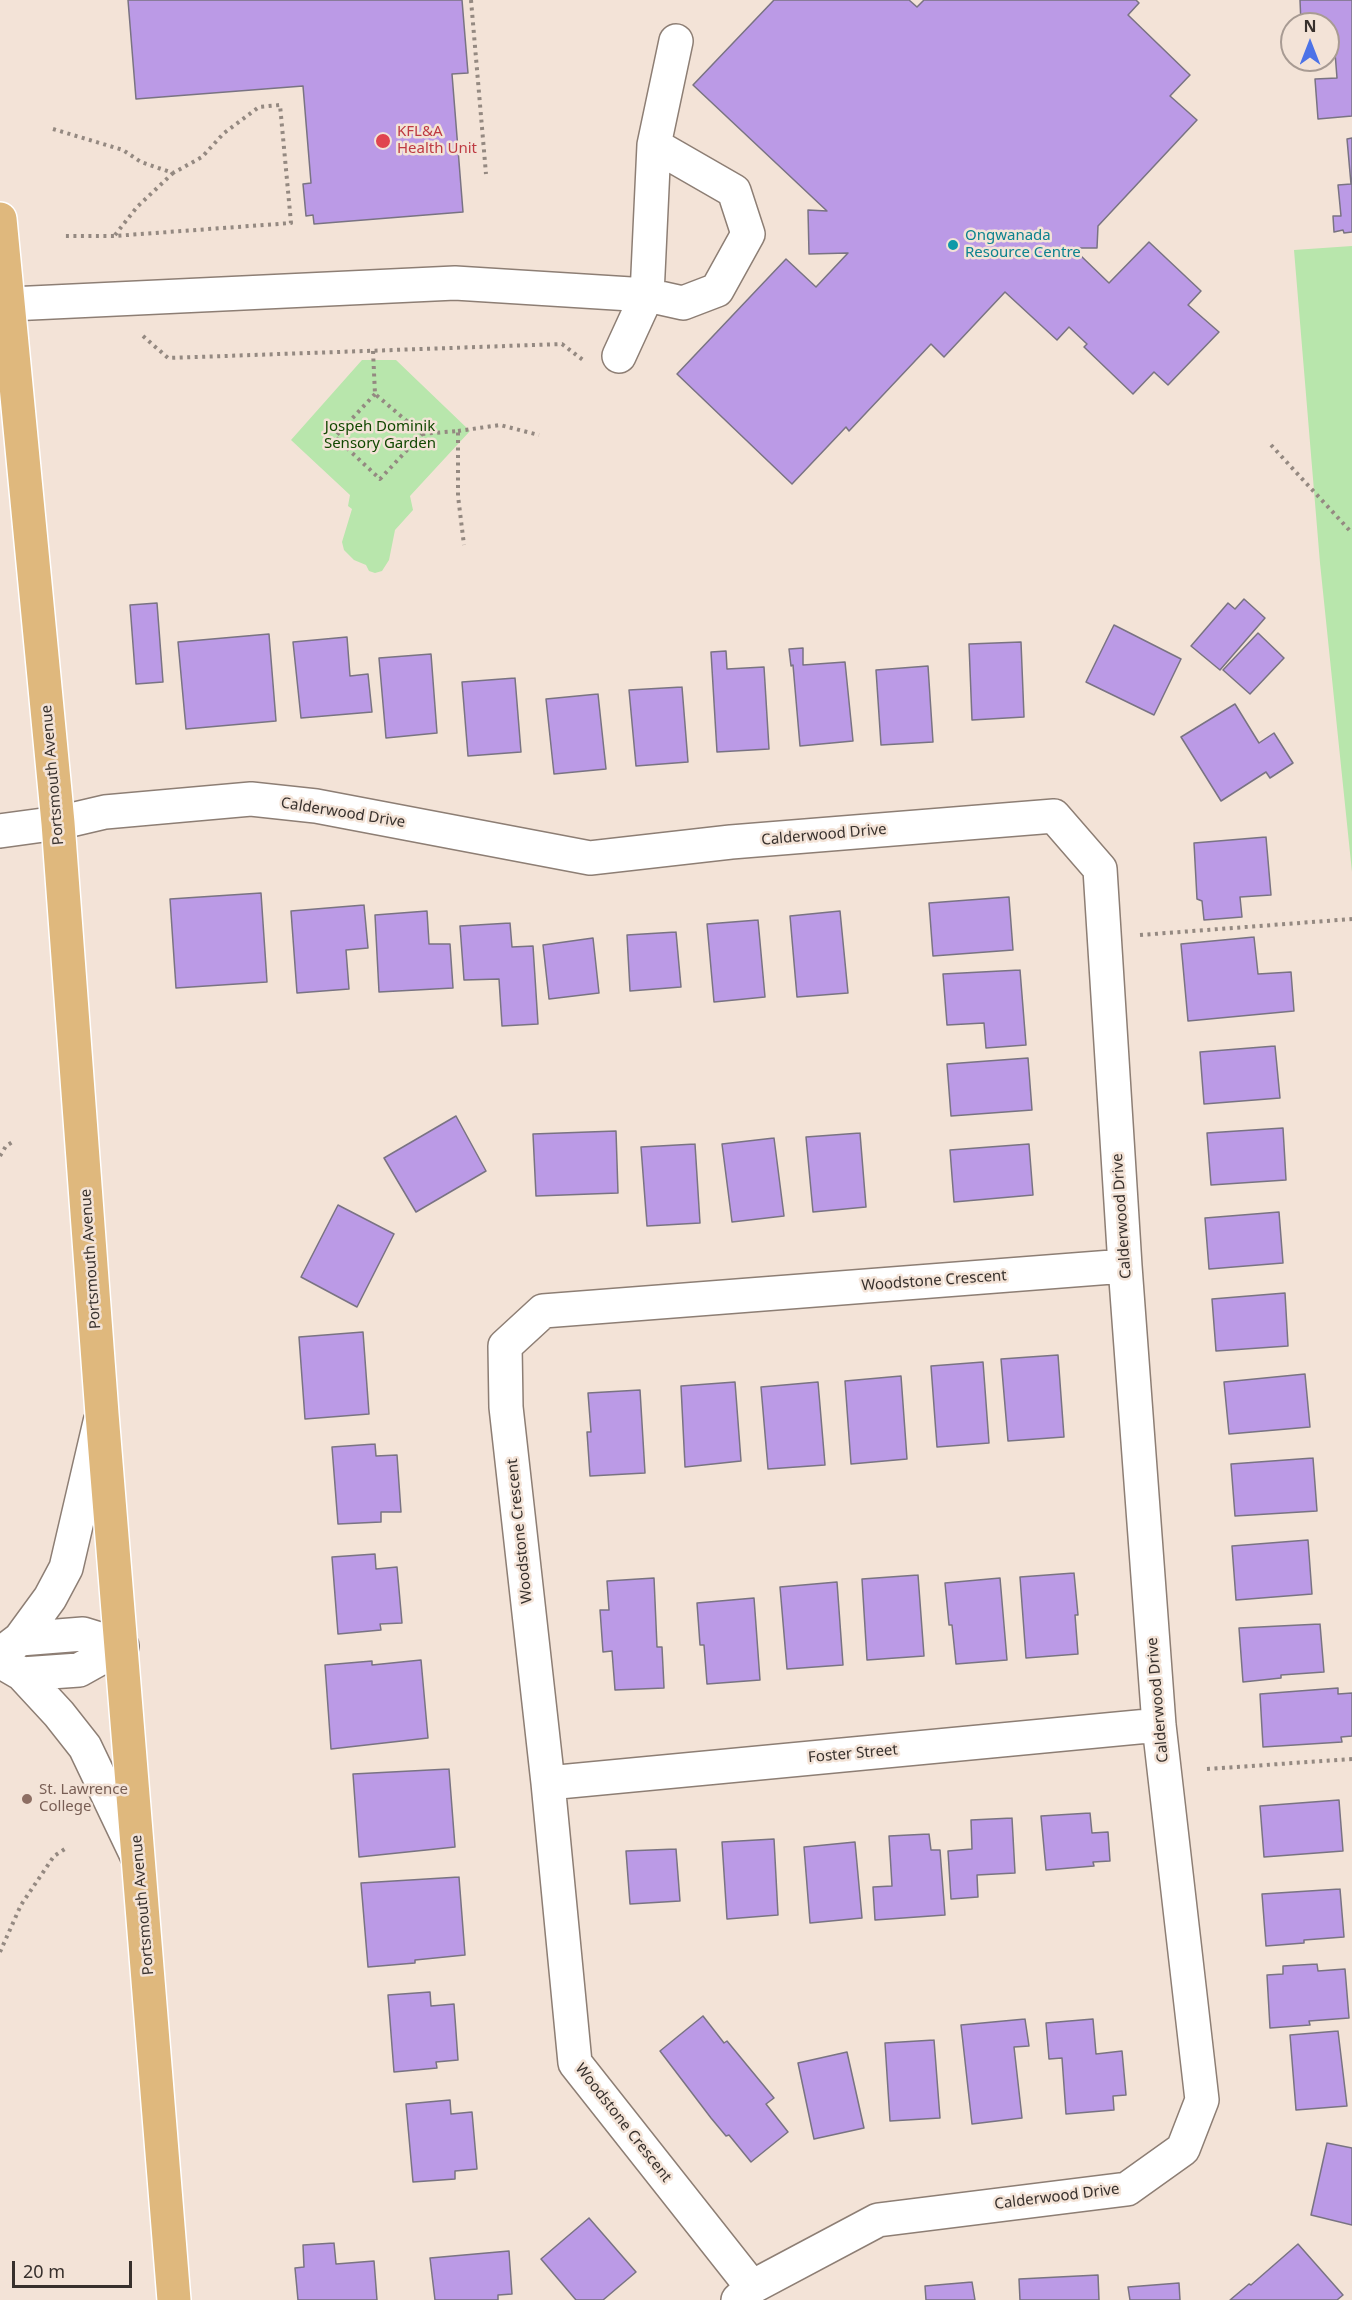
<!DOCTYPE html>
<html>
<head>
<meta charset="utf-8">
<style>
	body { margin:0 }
	#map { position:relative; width:1352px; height:2300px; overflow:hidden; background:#f3e3d7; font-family:"Noto Sans",sans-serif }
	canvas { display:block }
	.north { position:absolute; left:1280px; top:12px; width:60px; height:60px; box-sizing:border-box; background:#f3e3d7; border:2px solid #a89b93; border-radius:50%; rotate:0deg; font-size:16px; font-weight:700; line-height:24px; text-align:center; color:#37302c }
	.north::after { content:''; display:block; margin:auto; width:21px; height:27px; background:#4c73e7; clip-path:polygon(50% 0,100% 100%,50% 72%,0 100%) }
	.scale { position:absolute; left:12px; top:2261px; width:120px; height:27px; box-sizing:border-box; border:3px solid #37302c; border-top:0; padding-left:8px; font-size:18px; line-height:21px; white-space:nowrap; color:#37302c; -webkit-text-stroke:4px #f3e3d7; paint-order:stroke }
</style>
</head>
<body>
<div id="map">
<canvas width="1352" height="2300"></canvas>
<div class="north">N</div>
<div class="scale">20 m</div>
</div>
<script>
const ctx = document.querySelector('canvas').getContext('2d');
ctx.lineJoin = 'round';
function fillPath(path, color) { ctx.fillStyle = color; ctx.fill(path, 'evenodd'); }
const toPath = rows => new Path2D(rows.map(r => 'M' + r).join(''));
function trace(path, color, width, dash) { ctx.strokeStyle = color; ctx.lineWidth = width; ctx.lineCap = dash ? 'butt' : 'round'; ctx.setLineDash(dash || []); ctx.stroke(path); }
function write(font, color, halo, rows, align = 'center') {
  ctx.font = font + ' "Noto Sans",sans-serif'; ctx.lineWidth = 5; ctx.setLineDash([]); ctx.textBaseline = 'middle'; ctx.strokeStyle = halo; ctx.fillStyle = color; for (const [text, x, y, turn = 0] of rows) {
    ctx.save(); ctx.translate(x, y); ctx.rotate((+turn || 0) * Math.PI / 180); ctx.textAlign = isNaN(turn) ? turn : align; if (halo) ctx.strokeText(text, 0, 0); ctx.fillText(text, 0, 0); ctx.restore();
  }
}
fillPath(toPath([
	[1352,246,1352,872,1320,563,1294,250],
	[362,360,396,360,470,431,410,496,413,510,395,530,389,560,382,571,375,573,369,571,366,565,354,560,344,550,342,542,352,509,348,506,350,495,291,440]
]), '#b8e6ac');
const building = toPath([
	[128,0,462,0,468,73,452,74,463,212,314,224,313,215,306,216,303,184,311,183,303,86,136,99,128,0],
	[774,0,909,0,917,7,924,0,1136,0,1139,3,1128,15,1190,75,1170,96,1197,120,1098,226,1097,248,1080,248,1080,255,1109,283,1149,242,1201,291,1188,305,1219,332,1168,385,1154,372,1133,394,1084,347,1087,344,1069,327,1057,340,1005,292,944,357,931,344,849,431,846,427,792,484,677,374,786,259,816,287,848,253,809,254,808,210,827,211,693,85,774,0],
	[1300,0,1352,0,1352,116,1318,119,1315,79,1337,78,1333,27,1328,28,1328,24,1301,24,1300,0],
	[1352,138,1352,232,1344,233,1343,230,1334,232,1333,216,1341,216,1338,185,1351,184,1347,139,1352,138],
	[1244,599,1265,618,1220,670,1191,646,1228,603,1235,609,1244,599],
	[157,603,163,682,136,684,130,605,157,603],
	[1114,625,1181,659,1154,715,1086,682,1114,625],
	[1258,633,1284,658,1250,694,1223,670,1258,633],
	[269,634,276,721,186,729,178,642,269,634],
	[347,637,350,676,368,674,372,712,301,718,293,642,347,637],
	[1021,642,1024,717,972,720,969,644,1021,642],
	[803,648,803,665,845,662,853,741,800,746,793,665,791,666,789,649,803,648],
	[726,651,727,669,764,667,769,749,717,752,711,652,726,651],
	[431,654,437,733,386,738,379,658,431,654],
	[928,666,933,742,881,745,876,670,928,666],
	[515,678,521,752,468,756,462,682,515,678],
	[682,687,688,762,636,766,629,690,682,687],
	[598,694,606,769,554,774,546,699,598,694],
	[1235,704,1259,743,1274,733,1293,763,1270,778,1266,772,1221,801,1181,737,1235,704],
	[1266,837,1271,895,1240,897,1242,917,1204,920,1202,901,1197,899,1194,843,1266,837],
	[261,893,267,982,176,988,170,899,261,893],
	[1009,897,1013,950,933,956,929,903,1009,897],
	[364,905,368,948,346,950,349,989,297,993,291,911,364,905],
	[427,911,429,944,450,944,453,988,379,992,375,915,427,911],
	[840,911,848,993,797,997,790,916,840,911],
	[758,920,765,997,714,1002,707,924,758,920],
	[510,923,512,947,533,946,538,1024,502,1026,499,979,464,980,460,926,510,923],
	[676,932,681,987,630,991,627,935,676,932],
	[1254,937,1258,974,1291,972,1294,1011,1188,1021,1181,944,1254,937],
	[593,938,599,993,549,999,543,945,593,938],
	[1020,970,1026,1045,986,1048,984,1023,947,1025,943,974,1020,970],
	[1275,1046,1280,1098,1204,1104,1200,1052,1275,1046],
	[1028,1058,1032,1110,951,1116,947,1064,1028,1058],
	[456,1116,486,1171,416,1212,384,1158,456,1116],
	[1283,1128,1286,1180,1211,1185,1207,1133,1283,1128],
	[616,1131,618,1193,536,1196,533,1134,616,1131],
	[860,1133,866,1207,813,1212,806,1137,860,1133],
	[774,1138,784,1216,732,1222,722,1144,774,1138],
	[695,1144,700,1223,647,1226,641,1147,695,1144],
	[1029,1144,1033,1195,954,1202,950,1150,1029,1144],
	[338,1205,394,1234,357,1307,301,1277,338,1205],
	[1279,1212,1283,1263,1209,1269,1205,1218,1279,1212],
	[1285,1293,1288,1346,1216,1351,1212,1299,1285,1293],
	[363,1332,369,1414,305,1419,299,1337,363,1332],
	[1058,1355,1064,1437,1008,1441,1001,1359,1058,1355],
	[983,1362,989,1443,937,1447,931,1366,983,1362],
	[1305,1374,1310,1427,1229,1434,1224,1382,1305,1374],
	[901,1376,907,1459,851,1464,845,1381,901,1376],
	[735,1382,741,1461,685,1467,681,1386,735,1382],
	[818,1382,825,1465,768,1469,761,1387,818,1382],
	[640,1390,645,1473,590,1476,587,1432,591,1432,588,1393,640,1390],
	[375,1444,376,1456,397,1455,401,1512,381,1512,381,1522,338,1524,332,1447,375,1444],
	[1313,1458,1317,1511,1235,1516,1231,1464,1313,1458],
	[1308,1540,1312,1594,1236,1600,1232,1546,1308,1540],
	[375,1554,376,1569,397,1567,402,1623,380,1624,381,1630,338,1634,332,1557,375,1554],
	[1074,1573,1078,1615,1075,1615,1078,1654,1026,1658,1020,1577,1074,1573],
	[918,1575,924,1656,867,1660,862,1579,918,1575],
	[654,1578,657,1647,662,1647,664,1688,615,1690,612,1651,603,1652,600,1610,609,1610,607,1581,654,1578],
	[1000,1578,1007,1660,956,1664,952,1625,949,1625,945,1583,1000,1578],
	[837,1582,843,1665,787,1669,780,1587,837,1582],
	[754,1598,760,1680,707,1684,704,1645,700,1645,697,1603,754,1598],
	[1320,1624,1324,1672,1281,1675,1281,1678,1243,1682,1239,1628,1320,1624],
	[421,1660,428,1738,331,1749,325,1665,372,1661,372,1665,421,1660],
	[1338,1688,1338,1694,1352,1693,1352,1736,1341,1737,1342,1742,1263,1747,1260,1694,1338,1688],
	[449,1769,455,1847,359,1857,353,1774,449,1769],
	[1339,1800,1343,1851,1264,1857,1260,1806,1339,1800],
	[1090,1813,1092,1833,1108,1832,1110,1861,1093,1862,1094,1866,1046,1870,1041,1816,1090,1813],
	[1012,1818,1015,1873,977,1875,978,1897,951,1899,948,1851,972,1849,971,1820,1012,1818],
	[929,1834,931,1850,940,1850,945,1915,875,1920,873,1887,892,1886,889,1836,929,1834],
	[774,1839,778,1915,727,1919,722,1842,774,1839],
	[855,1842,862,1918,810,1923,804,1847,855,1842],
	[676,1849,680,1901,630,1904,626,1851,676,1849],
	[459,1877,465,1955,415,1960,415,1963,368,1967,361,1883,459,1877],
	[1340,1889,1344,1937,1304,1940,1304,1943,1266,1946,1262,1894,1340,1889],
	[1317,1964,1318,1971,1345,1969,1349,2018,1309,2021,1310,2025,1270,2028,1267,1975,1283,1974,1283,1966,1317,1964],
	[430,1992,431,2006,454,2004,458,2060,436,2062,437,2068,394,2072,388,1995,430,1992],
	[703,2016,724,2043,727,2041,774,2098,766,2104,788,2132,751,2162,729,2135,726,2136,711,2118,660,2051,703,2016],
	[1025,2019,1029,2046,1014,2047,1022,2118,972,2124,961,2025,1025,2019],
	[1093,2019,1096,2054,1122,2051,1126,2095,1113,2096,1114,2110,1066,2114,1062,2058,1049,2059,1046,2023,1093,2019],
	[1338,2031,1347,2106,1296,2110,1290,2035,1338,2031],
	[934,2040,940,2118,890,2121,885,2043,934,2040],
	[847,2052,864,2128,814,2139,798,2063,847,2052],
	[450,2100,451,2114,472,2112,477,2169,455,2171,455,2179,413,2182,406,2104,450,2100],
	[1327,2143,1352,2148,1352,2225,1311,2215,1327,2143],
	[589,2218,636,2272,603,2300,576,2300,541,2259,589,2218],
	[334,2243,336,2264,374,2261,377,2300,298,2300,295,2268,304,2267,303,2245,334,2243],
	[1298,2244,1343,2295,1337,2300,1230,2300,1249,2284,1251,2285,1298,2244],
	[509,2251,512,2294,498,2295,498,2300,435,2300,430,2258,509,2251],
	[1098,2275,1099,2300,1020,2300,1019,2279,1098,2275],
	[972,2282,975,2300,926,2300,925,2286,972,2282],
	[1179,2283,1180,2300,1130,2300,1128,2287,1179,2283]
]);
fillPath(building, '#bb9ae6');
trace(building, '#797382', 1.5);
const minor = toPath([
	[10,304,455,283,647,295,683,303,717,290,748,234,734,191,654,145],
	[619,356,647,295,654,145,676,41],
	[0,831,58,823,105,812,251,799,316,806,590,858,731,842,1054,816,1100,869,1125,1266,1159,1725,1202,2100,1183,2149,1127,2189,878,2220,752,2287,738,2300],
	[20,1639,83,1634,122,1646],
	[0,1654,20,1639,50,1598,66,1568,100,1422],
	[10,1667,22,1674,79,1670,122,1646],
	[22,1674,59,1714,85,1747,137,1856],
	[548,1783,1159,1725],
	[752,2287,575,2063,548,1783,506,1407,505,1346,543,1311,1125,1266]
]);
const major = toPath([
	[0,219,58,823,102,1414,174,2300]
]);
trace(minor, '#8d7e74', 36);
trace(major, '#fff', 36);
trace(toPath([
	[471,0,486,174],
	[53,129,123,150,141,162,173,173,202,157,224,133,259,107,280,105,291,223,114,236,62,236],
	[115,235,137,207,173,173],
	[143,336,168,358,562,344,583,360],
	[373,351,375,394,422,434,458,431,458,496,464,545],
	[375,394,335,437,380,479,422,434],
	[458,431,500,425,539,435],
	[1271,445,1352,533],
	[1140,935,1352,919],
	[0,1156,6,1146,14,1141],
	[1207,1769,1352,1759],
	[0,1952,21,1905,54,1856,68,1847]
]), '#948981', 4, [3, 4.5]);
trace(minor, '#fff', 33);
trace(major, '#dfb87d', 33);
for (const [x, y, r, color] of [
	[383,141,8,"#e0444e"],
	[953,245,6,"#0f9aa8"],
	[27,1799,6,"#8d6e63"]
]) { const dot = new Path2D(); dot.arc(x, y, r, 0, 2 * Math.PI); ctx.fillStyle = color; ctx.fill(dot); trace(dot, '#f3e3d7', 2); }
write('15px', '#be3a42', '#f3e3d7', [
	["KFL&A",397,132],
	["Health Unit",397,149]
], 'left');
write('15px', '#0d838f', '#f3e3d7', [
	["Ongwanada",965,236],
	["Resource Centre",965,253]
], 'left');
write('15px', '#114700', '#f3e3d7', [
	["Jospeh Dominik",380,427],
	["Sensory Garden",380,444]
]);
write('15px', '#37302c', '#f3e3d7', [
	["Portsmouth Avenue",53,775,-95],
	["Calderwood Drive",343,813,9],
	["Calderwood Drive",824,835,-5],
	["Calderwood Drive",1122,1216,-94],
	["Portsmouth Avenue",91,1259,-94],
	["Woodstone Crescent",934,1281,-4],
	["Woodstone Crescent",520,1531,-96],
	["Calderwood Drive",1158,1700,-95],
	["Foster Street",853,1754,-5],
	["Portsmouth Avenue",143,1905,-95],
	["Woodstone Crescent",623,2123,52],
	["Calderwood Drive",1057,2197,-7]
]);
write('15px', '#785e54', '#f3e3d7', [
	["St. Lawrence",39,1790],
	["College",39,1807]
], 'left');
</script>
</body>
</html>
